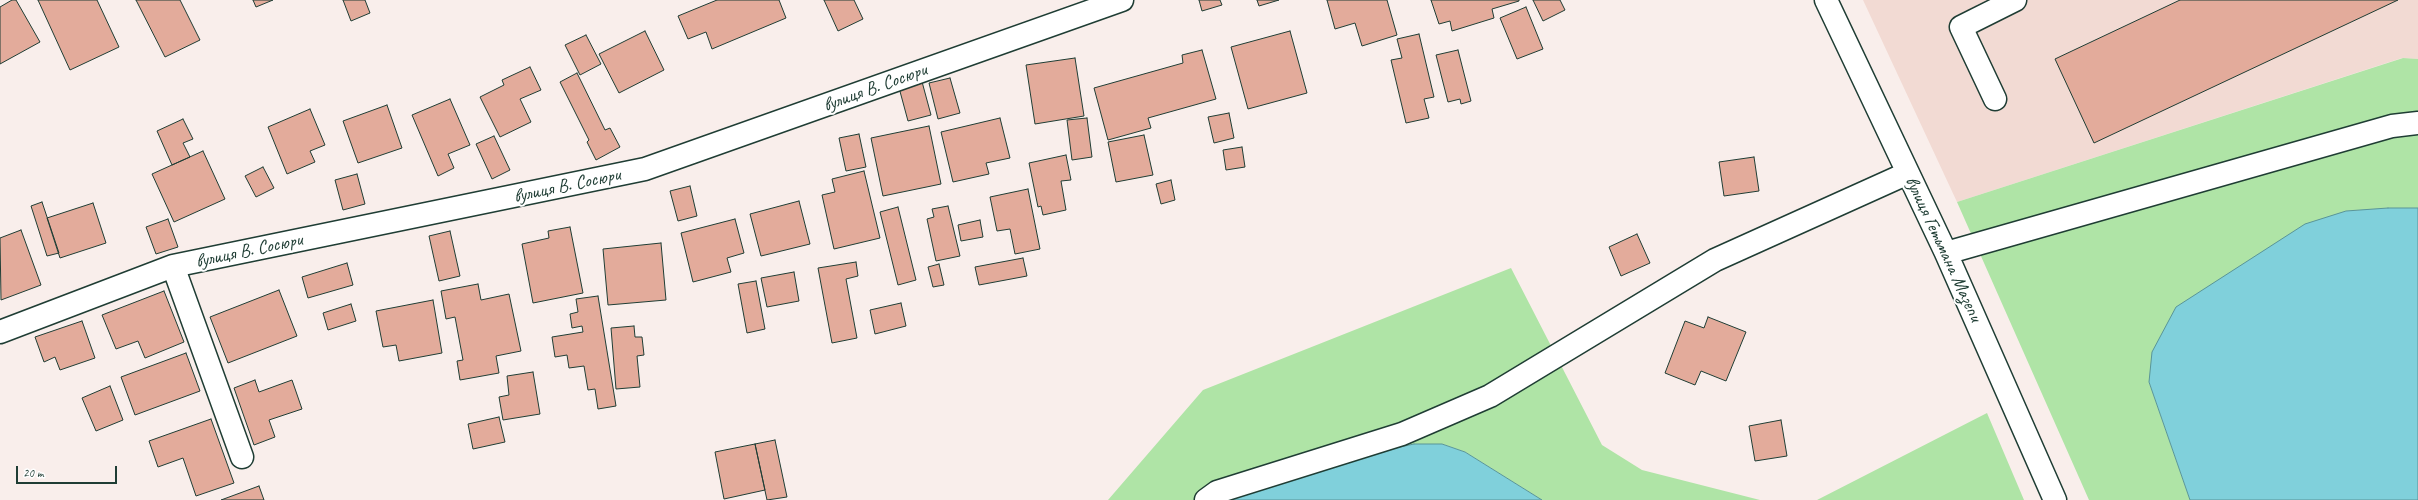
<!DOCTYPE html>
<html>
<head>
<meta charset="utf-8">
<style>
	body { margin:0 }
	#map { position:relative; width:2418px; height:500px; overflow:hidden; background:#f9eeeb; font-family:Caveat,sans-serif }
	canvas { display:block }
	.scale { position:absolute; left:16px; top:466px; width:101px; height:18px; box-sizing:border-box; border:2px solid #1f3d34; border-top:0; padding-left:5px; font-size:12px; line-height:14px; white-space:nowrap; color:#1f3d34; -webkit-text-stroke:3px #fff; paint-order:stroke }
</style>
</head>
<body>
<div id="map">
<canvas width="2418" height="500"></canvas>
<div class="scale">20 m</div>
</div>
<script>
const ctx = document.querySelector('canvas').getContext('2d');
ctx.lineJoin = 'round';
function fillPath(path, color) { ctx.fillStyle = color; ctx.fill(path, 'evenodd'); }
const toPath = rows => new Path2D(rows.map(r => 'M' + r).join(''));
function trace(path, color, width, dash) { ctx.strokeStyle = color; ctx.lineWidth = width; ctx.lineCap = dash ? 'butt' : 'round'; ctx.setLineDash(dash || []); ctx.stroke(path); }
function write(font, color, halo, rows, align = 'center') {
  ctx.font = font + ' Caveat,sans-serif'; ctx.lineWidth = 4; ctx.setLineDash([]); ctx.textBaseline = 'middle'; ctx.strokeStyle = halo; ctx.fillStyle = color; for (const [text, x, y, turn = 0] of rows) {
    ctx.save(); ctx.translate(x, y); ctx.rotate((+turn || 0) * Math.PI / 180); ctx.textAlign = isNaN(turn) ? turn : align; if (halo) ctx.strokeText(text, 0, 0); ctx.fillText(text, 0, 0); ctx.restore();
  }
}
fillPath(toPath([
	[1863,0,2418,0,2418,59,2402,58,1957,202]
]), '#f2dad3');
fillPath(toPath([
	[2403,58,2418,59,2418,208,2346,211,2149,382,2190,500,2089,500,1957,202],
	[1511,268,1602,445,1642,470,1760,500,1542,500,1465,452,1442,444,1414,444,1386,450,1223,500,1108,500,1203,390],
	[1987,413,2024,500,1817,500]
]), '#afe4a6');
const water = toPath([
	[2388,208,2418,208,2418,500,2190,500,2149,382,2152,352,2176,307,2305,224,2346,211,2388,208],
	[1414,444,1442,444,1465,452,1542,500,1223,500,1386,450,1414,444]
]);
fillPath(water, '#80d0db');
trace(water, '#599598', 1);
const building = toPath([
	[12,0,16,0,40,42,0,64,0,7,12,0],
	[38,0,97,0,119,47,70,70,38,0],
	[136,0,180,0,200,40,165,57,136,0],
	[253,0,273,0,256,7,253,0],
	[343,0,365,0,370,13,351,21,343,0],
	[717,0,779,0,786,18,712,49,706,32,688,39,678,16,717,0],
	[824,0,854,0,863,19,838,31,824,0],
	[1199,0,1220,0,1222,5,1202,11,1199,0],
	[1257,0,1279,0,1259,6,1257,0],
	[1327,0,1387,0,1397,35,1362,46,1355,23,1335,29,1327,0],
	[1431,0,1519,0,1519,1,1492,9,1494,18,1452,31,1450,21,1439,24,1431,0],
	[1533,0,1560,0,1565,10,1543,21,1533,0],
	[2180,0,2398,0,2094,143,2055,59,2180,0],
	[1526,7,1543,49,1517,59,1500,18,1526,7],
	[645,31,664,70,619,93,599,54,645,31],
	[1290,31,1307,93,1248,109,1231,47,1290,31],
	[1419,34,1434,97,1424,99,1429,118,1406,123,1391,60,1402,58,1397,39,1419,34],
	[586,35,601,64,580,75,565,45,586,35],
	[1202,50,1216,99,1148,118,1151,128,1108,140,1094,88,1183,63,1182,55,1202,50],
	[1458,50,1471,101,1461,104,1460,99,1448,102,1436,55,1458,50],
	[1075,58,1084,116,1035,124,1026,65,1075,58],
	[530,67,541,90,520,99,531,122,500,137,480,97,504,85,502,80,530,67],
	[577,73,605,130,610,128,620,147,596,160,587,142,589,140,560,82,577,73],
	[921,78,931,115,908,121,898,84,921,78],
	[950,78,960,113,938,119,929,83,950,78],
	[450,99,470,145,448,154,454,168,438,176,412,115,450,99],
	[387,105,402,148,358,163,343,121,387,105],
	[310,109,325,145,310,151,315,162,287,174,268,127,310,109],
	[1229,113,1234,138,1214,143,1208,117,1229,113],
	[1000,118,1010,158,986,163,989,174,953,182,941,132,1000,118],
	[1087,118,1092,157,1072,160,1067,120,1087,118],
	[183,119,193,139,183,143,190,157,172,165,157,131,183,119],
	[929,126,941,184,883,196,871,138,929,126],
	[859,134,866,167,846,171,839,138,859,134],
	[1144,135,1153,175,1116,182,1108,142,1144,135],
	[494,136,510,170,492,179,476,144,494,136],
	[1242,147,1245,167,1226,170,1223,150,1242,147],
	[203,151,225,199,174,222,152,174,203,151],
	[1066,155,1071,180,1061,181,1066,210,1043,215,1041,206,1038,207,1029,163,1066,155],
	[1754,157,1759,191,1724,196,1719,162,1754,157],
	[263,167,274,188,256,197,245,176,263,167],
	[864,171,880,238,834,249,822,195,835,192,832,179,864,171],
	[357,174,365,204,343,210,335,180,357,174],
	[1171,180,1175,200,1161,204,1156,184,1171,180],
	[690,186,697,216,678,221,670,191,690,186],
	[1028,189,1040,249,1015,254,1010,229,997,231,990,197,1028,189],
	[799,201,810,244,761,256,750,214,799,201],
	[42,202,59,253,47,256,31,206,42,202],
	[93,203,106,243,60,258,47,218,93,203],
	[948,206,960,256,936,261,927,219,934,217,932,209,948,206],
	[898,207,916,280,898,285,880,212,898,207],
	[168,219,178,247,156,254,146,227,168,219],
	[735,219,744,253,727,258,731,272,693,282,681,233,735,219],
	[980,220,983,237,961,241,958,225,980,220],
	[570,227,583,293,533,303,522,244,549,238,548,231,570,227],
	[21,230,41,285,1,300,0,238,21,230],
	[450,231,460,276,439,281,429,236,450,231],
	[1637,234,1650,263,1621,276,1609,247,1637,234],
	[661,243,666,300,608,305,603,249,661,243],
	[1023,258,1027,276,979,285,975,267,1023,258],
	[856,262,858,276,846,279,857,338,832,343,818,268,856,262],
	[347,263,353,285,308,298,302,277,347,263],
	[939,264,944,285,933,287,928,267,939,264],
	[794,272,799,301,767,307,761,278,794,272],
	[756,281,765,329,747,333,738,284,756,281],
	[478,284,481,300,509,294,521,351,496,356,499,373,460,380,457,361,463,360,455,317,446,319,441,291,478,284],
	[279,290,297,336,228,363,210,317,279,290],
	[164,291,184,342,145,358,138,341,116,349,102,315,164,291],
	[598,296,616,406,598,409,595,389,588,390,584,366,569,368,567,355,555,357,552,337,583,332,582,326,572,328,570,314,578,312,576,299,598,296],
	[433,300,442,353,399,361,396,345,383,347,376,311,433,300],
	[901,303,906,326,875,334,870,310,901,303],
	[351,304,356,321,328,330,323,313,351,304],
	[1708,317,1746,332,1726,381,1701,371,1695,385,1665,373,1685,321,1704,328,1708,317],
	[82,321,95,358,60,370,55,357,44,362,35,337,82,321],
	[634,326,635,337,642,337,644,355,637,356,640,387,616,389,611,328,634,326],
	[186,353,200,391,135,415,121,377,186,353],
	[533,372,540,414,503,420,499,397,509,395,507,376,533,372],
	[255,380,259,392,292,380,302,409,269,420,275,437,254,445,234,388,255,380],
	[110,386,123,420,96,431,82,398,110,386],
	[499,417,505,442,473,449,468,424,499,417],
	[211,419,234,483,196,496,183,458,158,467,149,441,211,419],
	[1781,420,1787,456,1755,461,1749,426,1781,420],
	[775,440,787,497,767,500,755,444,775,440],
	[755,444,765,490,724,499,715,452,755,444],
	[259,486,264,500,221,500,259,486]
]);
fillPath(building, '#e3ab9b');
trace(building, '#1f3d34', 1);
const minor = toPath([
	[1826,0,1946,253,2055,500],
	[1995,99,1961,27,2015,0],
	[1946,253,2392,126,2418,123],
	[173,266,242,457],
	[0,332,173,266,645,169,1122,0],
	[1206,500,1217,492,1402,434,1490,396,1715,260,1908,173]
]);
trace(minor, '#1f3d34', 25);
trace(minor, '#fff', 22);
write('19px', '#1f3d34', '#fff', [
	["вулиця В. Сосюри",875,88,-20],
	["вулиця В. Сосюри",567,186,-12],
	["вулиця Гетьмана Мазепи",1943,249,65],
	["вулиця В. Сосюри",249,251,-12]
]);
</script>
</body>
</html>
